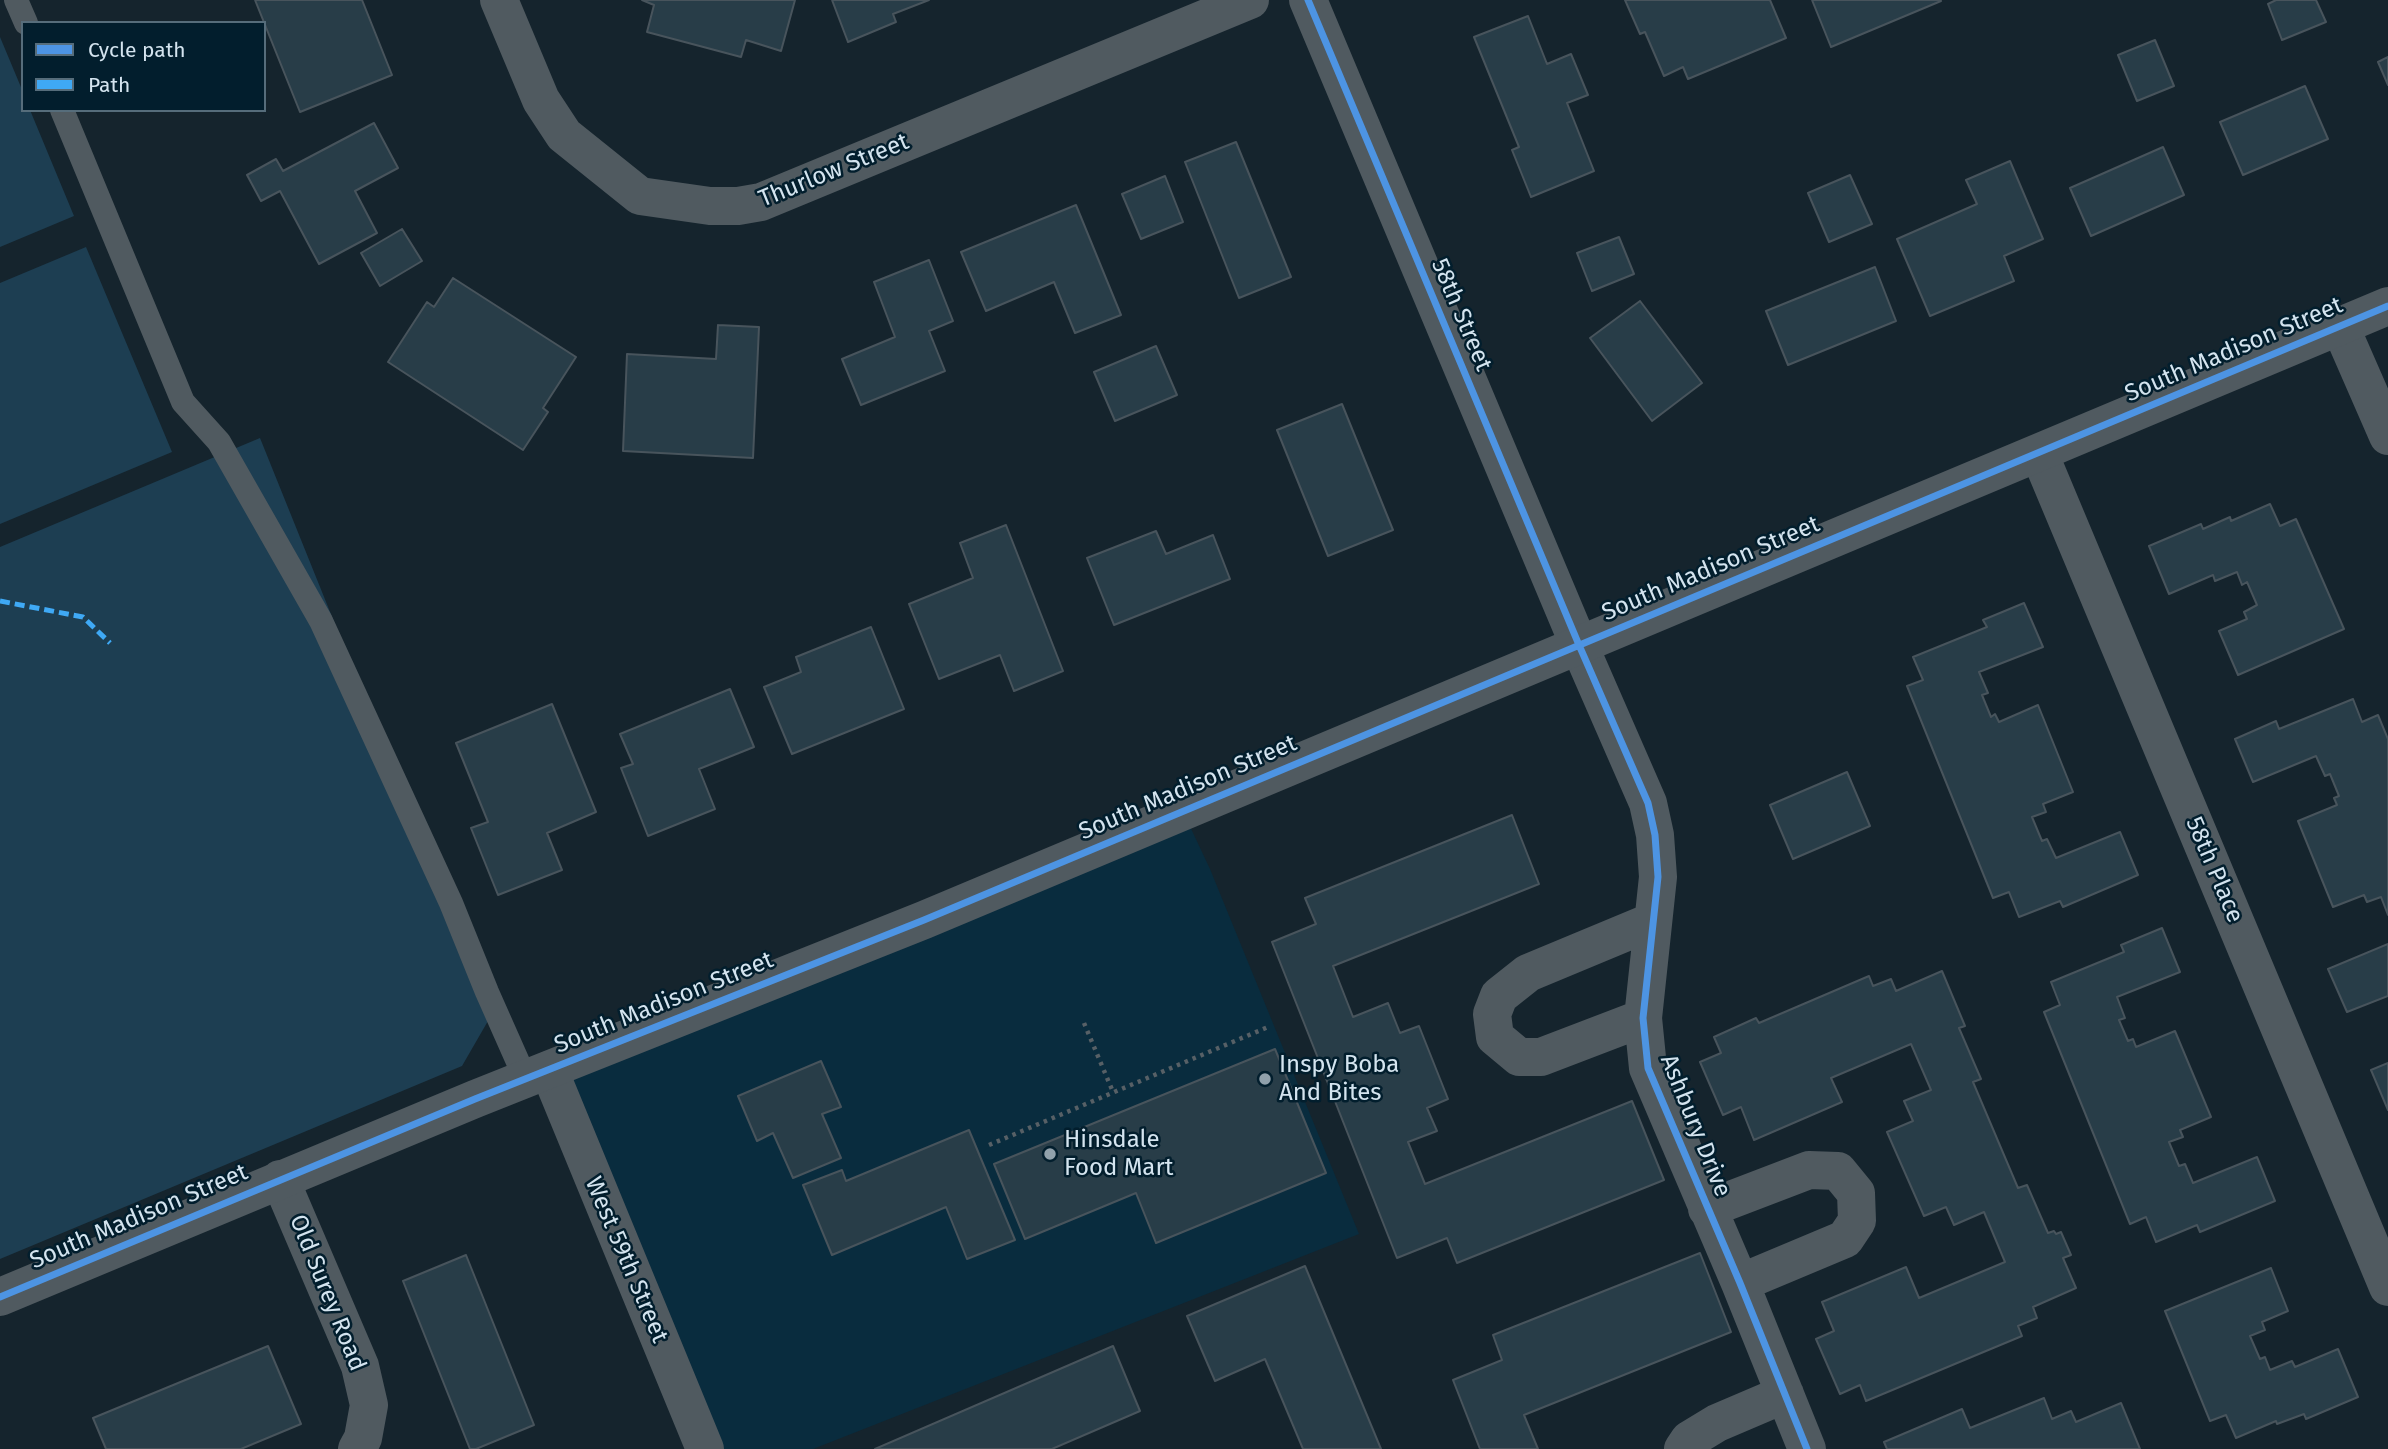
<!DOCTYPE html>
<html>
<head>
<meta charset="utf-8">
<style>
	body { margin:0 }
	#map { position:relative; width:2388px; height:1449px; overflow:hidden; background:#15242d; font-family:"Fira Sans",sans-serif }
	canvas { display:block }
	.legend { position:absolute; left:21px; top:21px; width:245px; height:91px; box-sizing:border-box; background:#021e2d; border:2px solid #566d7b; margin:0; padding:9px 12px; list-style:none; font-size:21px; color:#d4e4ef }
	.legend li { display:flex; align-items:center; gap:14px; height:35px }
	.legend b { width:35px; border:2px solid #566d7b }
</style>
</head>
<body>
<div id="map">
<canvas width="2388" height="1449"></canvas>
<ul class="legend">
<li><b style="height:9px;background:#4d94e3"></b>Cycle path</li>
<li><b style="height:9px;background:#3fa9f5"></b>Path</li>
</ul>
</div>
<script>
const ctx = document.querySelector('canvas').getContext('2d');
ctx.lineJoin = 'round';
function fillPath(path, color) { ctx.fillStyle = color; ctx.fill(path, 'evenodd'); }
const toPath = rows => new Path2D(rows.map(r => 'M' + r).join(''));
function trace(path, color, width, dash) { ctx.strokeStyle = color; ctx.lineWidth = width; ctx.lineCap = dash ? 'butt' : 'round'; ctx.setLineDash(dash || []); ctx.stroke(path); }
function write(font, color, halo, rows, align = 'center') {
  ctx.font = font + ' "Fira Sans",sans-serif'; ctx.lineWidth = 5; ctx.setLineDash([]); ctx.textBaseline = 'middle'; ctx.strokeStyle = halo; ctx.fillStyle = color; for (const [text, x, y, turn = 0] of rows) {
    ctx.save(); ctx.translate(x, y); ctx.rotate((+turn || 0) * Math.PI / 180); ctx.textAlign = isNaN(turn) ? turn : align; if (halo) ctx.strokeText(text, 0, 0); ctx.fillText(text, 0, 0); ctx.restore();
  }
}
fillPath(toPath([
	[1178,801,1210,869,1359,1234,813,1449,705,1449,549,1070]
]), '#092c3e');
fillPath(toPath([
	[0,37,23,92,23,110,30,110,74,216,0,247],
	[86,247,172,452,0,524,0,283],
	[260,438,492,1014,462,1066,0,1259,0,547]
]), '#1d3e52');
const building = toPath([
	[255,0,362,0,392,75,300,112,255,0],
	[642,0,795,0,781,51,746,40,741,57,647,32,654,5,642,0],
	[832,0,929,0,893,14,896,22,848,42,832,0],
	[1625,0,1770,0,1786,38,1688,79,1683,67,1664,76,1645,32,1640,34,1625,0],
	[1812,0,1940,0,1941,1,1831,47,1812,0],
	[2276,0,2316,0,2326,22,2282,40,2268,4,2276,0],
	[1528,16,1547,64,1571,54,1588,95,1567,103,1594,171,1531,197,1512,150,1519,147,1474,37,1528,16],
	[2155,40,2174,86,2137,101,2118,55,2155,40],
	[2388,57,2388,85,2378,62,2388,57],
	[2305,86,2328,139,2243,175,2220,122,2305,86],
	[374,123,398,168,355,191,377,233,319,264,280,191,261,201,247,175,276,159,283,171,374,123],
	[1236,142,1291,277,1239,298,1185,162,1236,142],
	[2163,147,2184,195,2091,236,2070,188,2163,147],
	[2010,161,2043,239,2004,256,2014,281,1930,316,1897,239,1977,204,1966,180,2010,161],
	[1850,175,1872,224,1829,242,1808,193,1850,175],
	[1165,176,1183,222,1141,239,1122,194,1165,176],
	[1076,205,1121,315,1075,333,1054,282,986,311,961,252,1076,205],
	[402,229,422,261,380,286,361,253,402,229],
	[1619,237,1634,274,1592,291,1577,253,1619,237],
	[929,260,953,321,929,331,945,371,861,405,842,359,895,337,874,282,929,260],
	[1875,267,1896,321,1788,365,1766,311,1875,267],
	[453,278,576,357,543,408,548,412,523,450,388,362,427,302,434,307,453,278],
	[1640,301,1702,383,1652,421,1590,338,1640,301],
	[718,325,759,327,753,458,623,451,627,354,716,359,718,325],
	[1156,346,1177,395,1115,421,1094,372,1156,346],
	[1342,404,1393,530,1328,556,1277,430,1342,404],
	[2270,504,2280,526,2296,519,2344,629,2238,675,2219,631,2247,619,2244,612,2257,605,2247,582,2242,585,2237,572,2215,581,2213,575,2169,594,2149,546,2201,524,2203,529,2230,517,2231,521,2270,504],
	[1006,525,1063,671,1014,691,1000,655,939,679,909,604,973,578,960,543,1006,525],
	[1156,531,1166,554,1213,535,1230,579,1114,625,1087,558,1156,531],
	[2024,603,2043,647,1979,672,1988,693,1982,695,1991,717,1995,714,1999,722,2038,705,2073,792,2043,804,2046,812,2032,817,2042,841,2047,839,2056,858,2120,832,2138,875,2063,907,2060,901,2019,917,2009,892,1993,898,1907,686,1923,680,1913,657,1987,627,1983,620,2024,603],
	[871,627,904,709,792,754,764,687,801,672,796,657,871,627],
	[730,689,754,747,699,769,715,809,648,836,621,768,633,764,620,734,730,689],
	[2353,699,2362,722,2378,715,2388,739,2388,915,2381,897,2367,902,2364,895,2333,907,2298,821,2337,805,2334,798,2339,796,2330,774,2325,776,2316,756,2253,782,2235,739,2276,721,2279,729,2353,699],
	[552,704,596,812,547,833,562,870,498,895,471,828,488,822,456,743,552,704],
	[1847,772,1870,826,1793,859,1770,805,1847,772],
	[1512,815,1539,884,1333,966,1353,1017,1388,1003,1400,1033,1419,1026,1448,1099,1427,1108,1437,1131,1408,1142,1425,1184,1632,1101,1664,1180,1457,1263,1447,1238,1397,1258,1272,942,1316,924,1305,898,1512,815],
	[2162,928,2180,972,2117,997,2125,1018,2119,1020,2128,1041,2133,1039,2136,1047,2175,1031,2211,1117,2180,1130,2183,1137,2169,1142,2179,1166,2185,1164,2193,1183,2257,1157,2275,1201,2200,1232,2197,1225,2156,1242,2146,1217,2130,1224,2044,1012,2060,1005,2051,982,2124,952,2121,945,2162,928],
	[2388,944,2388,996,2347,1012,2328,969,2388,944],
	[1942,971,1965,1026,1959,1028,1981,1079,1973,1082,2018,1188,2027,1185,2048,1233,2054,1231,2056,1234,2061,1232,2071,1255,2063,1258,2076,1288,2033,1307,2037,1318,2018,1326,2022,1336,1866,1401,1860,1385,1840,1394,1816,1339,1834,1331,1822,1302,1906,1267,1919,1298,2005,1262,1984,1212,1954,1225,1946,1207,1924,1216,1887,1132,1913,1121,1904,1101,1931,1090,1911,1044,1831,1078,1842,1102,1754,1140,1741,1107,1723,1115,1700,1062,1721,1053,1714,1037,1756,1018,1759,1023,1869,976,1873,986,1891,979,1896,991,1942,971],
	[1275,1049,1326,1173,1156,1243,1136,1193,1025,1239,994,1164,1275,1049],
	[821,1061,841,1107,822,1114,841,1158,793,1178,773,1133,757,1141,738,1096,821,1061],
	[2388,1063,2388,1110,2371,1070,2388,1063],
	[969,1130,1015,1240,967,1259,946,1207,832,1255,803,1185,842,1170,846,1181,969,1130],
	[1700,1253,1731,1332,1524,1415,1538,1449,1480,1449,1453,1380,1502,1360,1493,1335,1700,1253],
	[466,1255,534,1425,476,1449,470,1449,403,1281,466,1255],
	[1305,1266,1381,1449,1303,1449,1265,1359,1215,1381,1187,1316,1305,1266],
	[2271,1268,2288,1311,2262,1322,2265,1330,2250,1336,2260,1359,2265,1357,2270,1370,2292,1361,2295,1367,2338,1349,2358,1397,2306,1419,2304,1414,2277,1424,2276,1421,2236,1438,2226,1415,2210,1421,2165,1311,2271,1268],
	[268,1346,301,1424,241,1449,106,1449,93,1418,268,1346],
	[1113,1346,1140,1411,1052,1449,875,1449,1113,1346],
	[2044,1398,2052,1419,2071,1411,2076,1422,2121,1403,2140,1449,1887,1449,1884,1442,1962,1409,1970,1428,2044,1398]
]);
fillPath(building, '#283d48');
trace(building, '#48545c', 2);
trace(toPath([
	[1084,1023,1113,1092],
	[989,1145,1268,1027]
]), '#576066', 4.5, [3.5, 5]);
trace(toPath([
	[16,0,26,23],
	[62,110,183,402,219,442,321,621,451,903,487,992,526,1080]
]), '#505a60', 24);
trace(toPath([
	[499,0,541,100,564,135,640,196,710,206,738,206,761,202,1250,0],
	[1308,0,1579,645,1648,803,1655,835,1658,877,1643,1018,1648,1068,1740,1283,1807,1449],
	[2340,326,2388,436],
	[2039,453,2388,1287],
	[1643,1018,1541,1057,1519,1057,1495,1037,1492,1014,1499,996,1528,973,1653,921],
	[549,1070,705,1449],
	[280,1179,360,1366,369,1405,363,1438,357,1449],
	[1707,1209,1809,1170,1838,1171,1856,1193,1857,1221,1845,1239,1740,1283],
	[1683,1449,1689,1440,1717,1423,1785,1394]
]), '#505a60', 38);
trace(toPath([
	[0,1297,475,1099,924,920,2388,306]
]), '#505a60', 38);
trace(toPath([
	[0,601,83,617,110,643]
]), '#3fa9f5', 5, [10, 5]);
trace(toPath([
	[1308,0,1579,645,1648,803,1655,835,1658,877,1643,1018,1648,1068,1740,1283,1807,1449],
	[0,1297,475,1099,924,920,2388,306]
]), '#4d94e3', 7);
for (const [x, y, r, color] of [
	[1265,1079,7,"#91a1ab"],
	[1050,1154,7,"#91a1ab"]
]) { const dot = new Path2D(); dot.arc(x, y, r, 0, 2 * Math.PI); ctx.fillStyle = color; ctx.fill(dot); trace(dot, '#021e2d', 2.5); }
write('24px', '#d4e4ef', '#021e2d', [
	["Thurlow Street",834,171,-22],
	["58th Street",1461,315,67],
	["South Madison Street",2234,350,-23],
	["South Madison Street",1711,569,-23],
	["South Madison Street",1188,788,-23],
	["58th Place",2214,870,67],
	["South Madison Street",664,1003,-22],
	["Ashbury Drive",1695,1126,68],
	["South Madison Street",139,1217,-23],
	["West 59th Street",626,1260,67],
	["Old Surey Road",327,1293,68]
]);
write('24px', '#d4e4ef', '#021e2d', [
	["Inspy Boba",1279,1065],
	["And Bites",1279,1093],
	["Hinsdale",1064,1140],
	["Food Mart",1064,1168]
], 'left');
</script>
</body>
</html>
